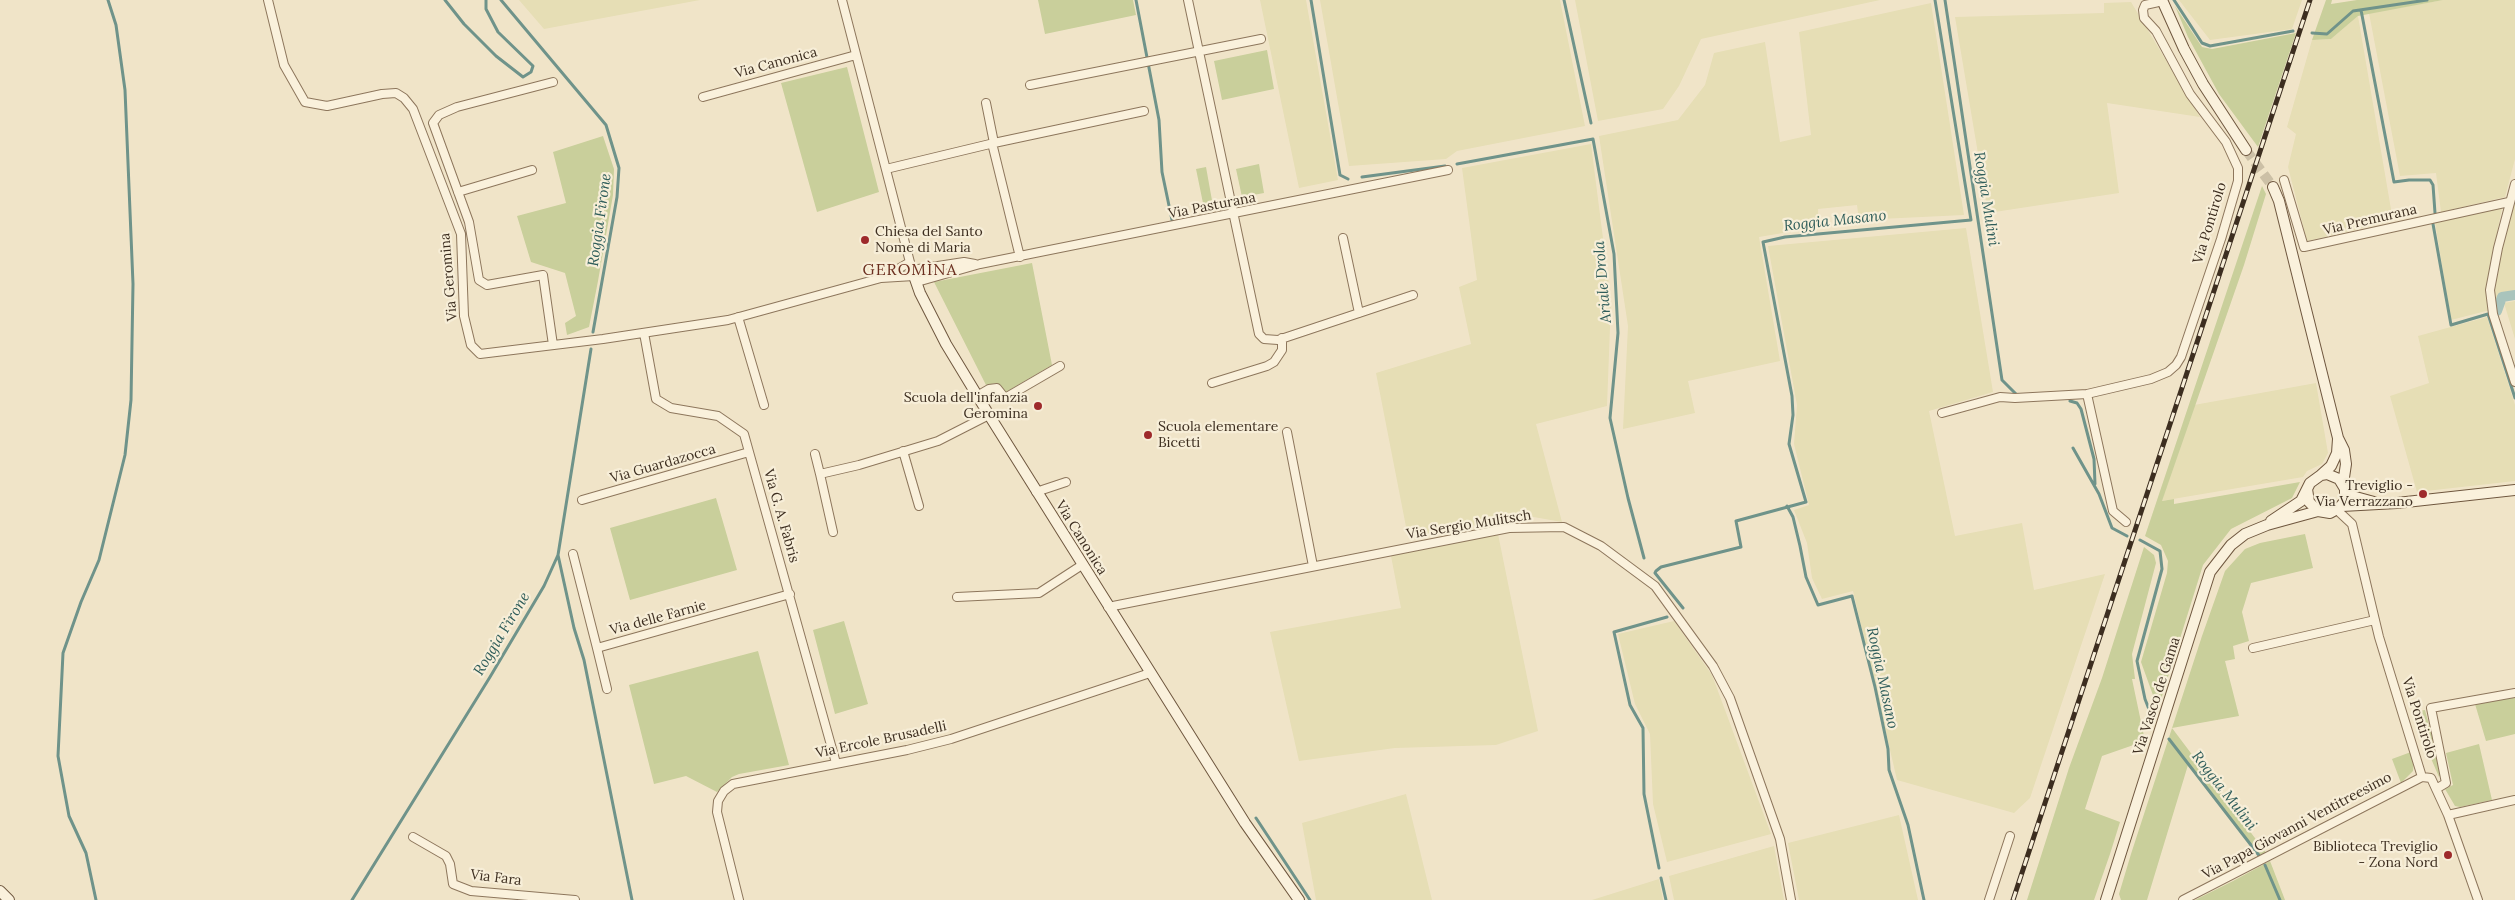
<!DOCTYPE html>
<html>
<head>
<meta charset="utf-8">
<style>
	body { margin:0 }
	canvas { display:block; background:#f0e4c8 }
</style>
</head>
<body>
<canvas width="2515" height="900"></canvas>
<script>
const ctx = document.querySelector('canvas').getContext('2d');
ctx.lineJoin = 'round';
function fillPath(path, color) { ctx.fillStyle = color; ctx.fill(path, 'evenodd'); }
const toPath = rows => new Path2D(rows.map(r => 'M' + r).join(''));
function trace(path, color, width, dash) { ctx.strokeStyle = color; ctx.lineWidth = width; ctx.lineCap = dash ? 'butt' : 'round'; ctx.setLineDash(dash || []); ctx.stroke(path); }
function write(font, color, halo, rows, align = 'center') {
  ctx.font = font + ' Lora,serif'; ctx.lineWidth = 4.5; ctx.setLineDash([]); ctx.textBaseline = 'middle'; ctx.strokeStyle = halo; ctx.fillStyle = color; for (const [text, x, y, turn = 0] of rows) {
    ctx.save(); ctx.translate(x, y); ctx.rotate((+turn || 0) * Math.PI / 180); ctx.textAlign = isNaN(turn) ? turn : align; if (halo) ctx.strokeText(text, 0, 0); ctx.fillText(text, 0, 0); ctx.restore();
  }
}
fillPath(toPath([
	[519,0,700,0,544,29],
	[1260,0,1306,0,1338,180,1299,188],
	[1320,0,1560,0,1585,126,1457,151,1446,159,1349,166],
	[1575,0,1880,0,1701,39,1679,86,1663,109,1598,121],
	[2179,0,2302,0,2292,29,2210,40],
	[2443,0,2515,0,2515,159,2505,197,2441,212,2436,173,2400,176,2369,13],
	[2131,2,2200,117,2107,103,2119,193,1988,213,1955,17,2104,13,2104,3],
	[1931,3,1964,215,1859,220,1857,205,1818,209,1819,227,1759,237,1780,361,1688,381,1695,413,1623,429,1628,326,1599,136,1678,120,1705,85,1714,53,1765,42,1780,142,1811,135,1799,32],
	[2358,16,2393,221,2307,241,2288,167,2296,134,2287,127,2312,40,2331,39],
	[1591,144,1611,301,1607,406,1536,424,1562,522,1528,516,1408,537,1376,373,1471,344,1459,287,1477,280,1462,168],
	[2515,193,2515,292,2500,294,2495,307,2493,290],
	[2502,208,2489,274,2487,295,2490,310,2451,320,2435,222],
	[1966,228,1993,392,1929,411,1955,536,2022,523,2034,590,2105,574,2030,798,2014,813,1897,780,1853,591,1822,599,1812,578,1807,543,1794,510,1809,505,1794,444,1797,405,1768,246],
	[2515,301,2515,339,2504,303],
	[2487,317,2515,405,2515,481,2417,492,2390,396,2429,383,2418,336],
	[2316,383,2328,453,2322,464,2307,471,2303,477,2161,501,2194,405],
	[1498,534,1538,731,1496,745,1395,748,1299,761,1270,632,1401,608,1391,556],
	[1674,621,1712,675,1771,834,1667,862,1653,804,1650,734,1635,704,1618,634],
	[1406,794,1432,900,1316,900,1302,823],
	[1899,815,1918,900,1799,900,1788,843],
	[1774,846,1784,900,1674,900,1669,876],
	[1659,879,1663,900,1592,900]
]), '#e6deb5');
fillPath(toPath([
	[1038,0,1133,0,1136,15,1045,34],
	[2326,0,2332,0,2331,4,2357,0,2443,0,2358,16,2331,39,2312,40],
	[2175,6,2202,47,2212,49,2296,33,2258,147,2219,94,2188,37],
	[1267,50,1274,89,1222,100,1214,61],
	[847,67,879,192,817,212,781,83],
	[603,136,614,169,613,195,598,281,589,327,567,335,565,323,576,316,565,273,531,262,517,216,566,203,553,152],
	[1259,164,1264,193,1242,197,1236,169],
	[1206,167,1213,206,1204,208,1196,169],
	[2262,186,2266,194,2244,265,2162,501,2174,499,2174,504,2300,482,2292,498,2231,529,2203,565,2158,709,2141,662,2167,573,2168,561,2161,545,2145,536],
	[1032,263,1052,365,1006,392,997,383,986,385,934,282],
	[716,498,737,570,630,600,610,528],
	[2305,534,2313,568,2251,583,2242,612,2249,641,2233,646,2235,659,2225,661,2239,716,2172,728,2267,854,2261,858,2188,765,2147,900,2121,900,2119,894,2131,854,2202,636,2225,571,2245,549,2260,543],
	[2144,547,2154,555,2156,563,2132,654,2135,679,2132,679,2145,741,2102,756,2085,809,2120,822,2110,854,2094,900,2027,900,2069,768,2102,678],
	[844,621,868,704,835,714,813,630],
	[758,651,789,765,739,774,732,777,717,792,686,776,654,784,629,685],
	[2515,697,2515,734,2486,741,2475,704],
	[2425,710,2442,772,2439,777,2411,712],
	[2479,744,2492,800,2460,807,2455,806,2445,789,2453,785,2446,753],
	[2411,752,2414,761,2413,771,2401,783,2392,759],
	[2270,861,2285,900,2195,900,2233,881]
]), '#c9cf9b');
trace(toPath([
	[445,0,464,24,496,56,523,77,531,72,533,66,498,32,486,9,486,0],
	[501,0,606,125,619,168,617,197,593,332],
	[1136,0,1159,120,1162,172,1172,220],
	[1311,0,1340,175,1348,179],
	[1564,0,1591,123],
	[1945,0,2002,380,2017,395],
	[2174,0,2202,43,2210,46,2293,31],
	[2361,10,2394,182,2409,180,2430,180,2433,185,2435,213],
	[2312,33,2327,34,2353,11,2427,0],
	[1457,164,1593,139,1614,254,1618,333,1610,418,1628,498,1644,558],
	[1362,177,1445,166],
	[2433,224,2451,325,2488,314,2515,398],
	[2070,401,2077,403,2081,409,2094,459,2095,484],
	[2073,448,2099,494,2112,528,2127,536],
	[1787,506,1793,517,1800,546,1806,577,1818,605,1852,596,1875,687,1888,749,1889,770,1908,825,1924,900],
	[2140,540,2160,551,2162,569,2137,661,2145,699,2152,717],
	[558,555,574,628,584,660,632,900],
	[1683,608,1655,573,1656,571,1661,567,1741,547,1736,521,1806,502,1789,444,1793,415,1792,396,1763,242,1785,237,1971,220,1935,0],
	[2169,739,2261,858],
	[1256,818,1310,900],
	[2265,865,2280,900],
	[1659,868,1644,794,1643,728,1630,705,1614,632,1667,617],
	[1661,878,1666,900],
	[96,900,86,853,69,816,58,756,63,653,81,602,99,560,125,455,131,400,133,284,125,90,116,25,108,0],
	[352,900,490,677,544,586,558,555,591,349]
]), '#6f938a', 3);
trace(toPath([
	[2497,311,2502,297,2515,295]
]), '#a9c4bc', 10);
trace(toPath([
	[2246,150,2273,187]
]), '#ccc0a6', 10, [10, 5]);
const street = toPath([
	[268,0,284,65,305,102,327,106,382,94,396,93,404,98,413,109,461,234,464,316,471,345,480,354,603,339,728,320,881,278,914,276],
	[842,0,912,270,964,262,975,264],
	[1188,0,1259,334,1264,339,1278,340,1413,295],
	[553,82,457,107,439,115,433,123,469,222,479,280,487,285,543,275,553,345],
	[1030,85,1261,39],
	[703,97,856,55],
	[986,103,994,143],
	[992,143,1020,257],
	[886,169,994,143,1144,111],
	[2284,180,2304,247,2509,202],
	[2515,184,2498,248,2490,290,2493,314,2515,382],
	[458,192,532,170],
	[1343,238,1359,313],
	[886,276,910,262],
	[917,282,980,264,1448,170],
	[738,317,764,405],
	[644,333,656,399,671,408,718,416,744,434,836,763],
	[1212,383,1267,366,1274,362,1282,350,1282,338],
	[2087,394,2113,511,2126,522],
	[977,396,989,389,997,388,1005,398,1060,366],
	[1942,413,2000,397,2015,398,2087,394,2151,379,2168,372,2176,365,2181,357,2221,239,2238,181,2238,168,2226,142,2190,94,2156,31,2144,18,2143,10,2145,5,2163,1],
	[1287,432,1313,566],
	[903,451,919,506],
	[815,454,820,474,859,465,938,441,989,415],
	[820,474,833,532],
	[1036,492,1066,482],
	[582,500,749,452],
	[2337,510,2352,524,2379,637,2422,777],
	[573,554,597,648,790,594],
	[957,597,1039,593,1082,565],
	[1108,607,1509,528,1564,527,1601,546,1655,586,1713,666,1730,698,1780,839,1791,900],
	[597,648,607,689],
	[2253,648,2375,620],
	[2436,789,2446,783,2431,708,2515,693],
	[2448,815,2515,800],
	[413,837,446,856,450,864,453,884,471,891,575,900],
	[739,900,717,812,718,801,724,791,733,784,907,750,951,739,1150,673],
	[1989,900,2010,836],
	[2183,900,2422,777,2431,778,2448,815,2478,900]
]);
const secondary = toPath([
	[2162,0,2184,49,2203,84,2246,150],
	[2273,187,2279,201,2338,438,2344,450,2346,464,2343,484],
	[912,270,920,293,946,344,989,415,1245,823,1299,900],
	[2321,475,2331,466,2337,453,2338,439],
	[2345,489,2352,496,2374,502],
	[2342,506,2397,503,2515,490],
	[2271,521,2301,501,2310,483,2321,475,2327,474,2339,479,2345,489,2345,501,2339,508,2330,513,2318,511,2309,502,2307,489],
	[0,891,9,900],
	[2106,900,2210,572,2231,545,2245,534,2267,525,2318,511]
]);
trace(street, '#8d765c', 10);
trace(secondary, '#6f573f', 12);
trace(street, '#faf1dc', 8);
trace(secondary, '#faf1dc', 10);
const rail = toPath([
	[2013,900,2310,0]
]);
trace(rail, '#3d2e20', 5);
trace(rail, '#f7eed8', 3, [9]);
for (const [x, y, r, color] of [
	[865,240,5,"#9e2a2b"],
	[1038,406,5,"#9e2a2b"],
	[1148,435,5,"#9e2a2b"],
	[2423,494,5,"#9e2a2b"],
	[2448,855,5,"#9e2a2b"]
]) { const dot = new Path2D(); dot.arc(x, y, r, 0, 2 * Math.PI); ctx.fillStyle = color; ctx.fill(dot); trace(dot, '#f7eed8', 2); }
write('14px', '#3d2e20', '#f7eed8', [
	["Via Canonica",776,63,-15],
	["Via Pasturana",1212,206,-11],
	["Via Premurana",2370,220,-13],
	["Via Pontirolo",2210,223,-73],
	["Via Geromina",449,277,-95],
	["Via Guardazocca",663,464,-16],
	["Via G. A. Fabris",781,516,74],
	["Via Sergio Mulitsch",1469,525,-9],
	["Via Canonica",1081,538,58],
	["Via delle Farnie",658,618,-15],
	["Via Vasco de Gama",2157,696,-72],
	["Via Pontirolo",2419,718,72],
	["Via Ercole Brusadelli",881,740,-12],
	["Via Papa Giovanni Ventitreesimo",2297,826,-28],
	["Via Fara",496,878,7]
]);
write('14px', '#3d2e20', '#f7eed8', [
	["Chiesa del Santo",875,232,"left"],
	["Nome di Maria",875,248,"left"],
	["Scuola dell'infanzia",1028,398],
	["Geromina",1028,414],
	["Scuola elementare",1158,427,"left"],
	["Bicetti",1158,443,"left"],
	["Treviglio -",2413,486],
	["Via Verrazzano",2413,502],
	["Biblioteca Treviglio",2438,847],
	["- Zona Nord",2438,863]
], 'right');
write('italic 15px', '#2f5d5a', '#f7eed8', [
	["Roggia Mulini",1986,199,81],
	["Roggia Firone",600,220,-82],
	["Roggia Masano",1835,221,-6],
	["Ariale Drola",1603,282,-95],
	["Roggia Firone",502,634,-59],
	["Roggia Masano",1882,678,78],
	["Roggia Mulini",2224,791,52]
]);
ctx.letterSpacing = '1px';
write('16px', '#6b2e1e', '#f7eed8', [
	["GEROMÌNA",910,270]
]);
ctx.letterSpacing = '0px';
</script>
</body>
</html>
